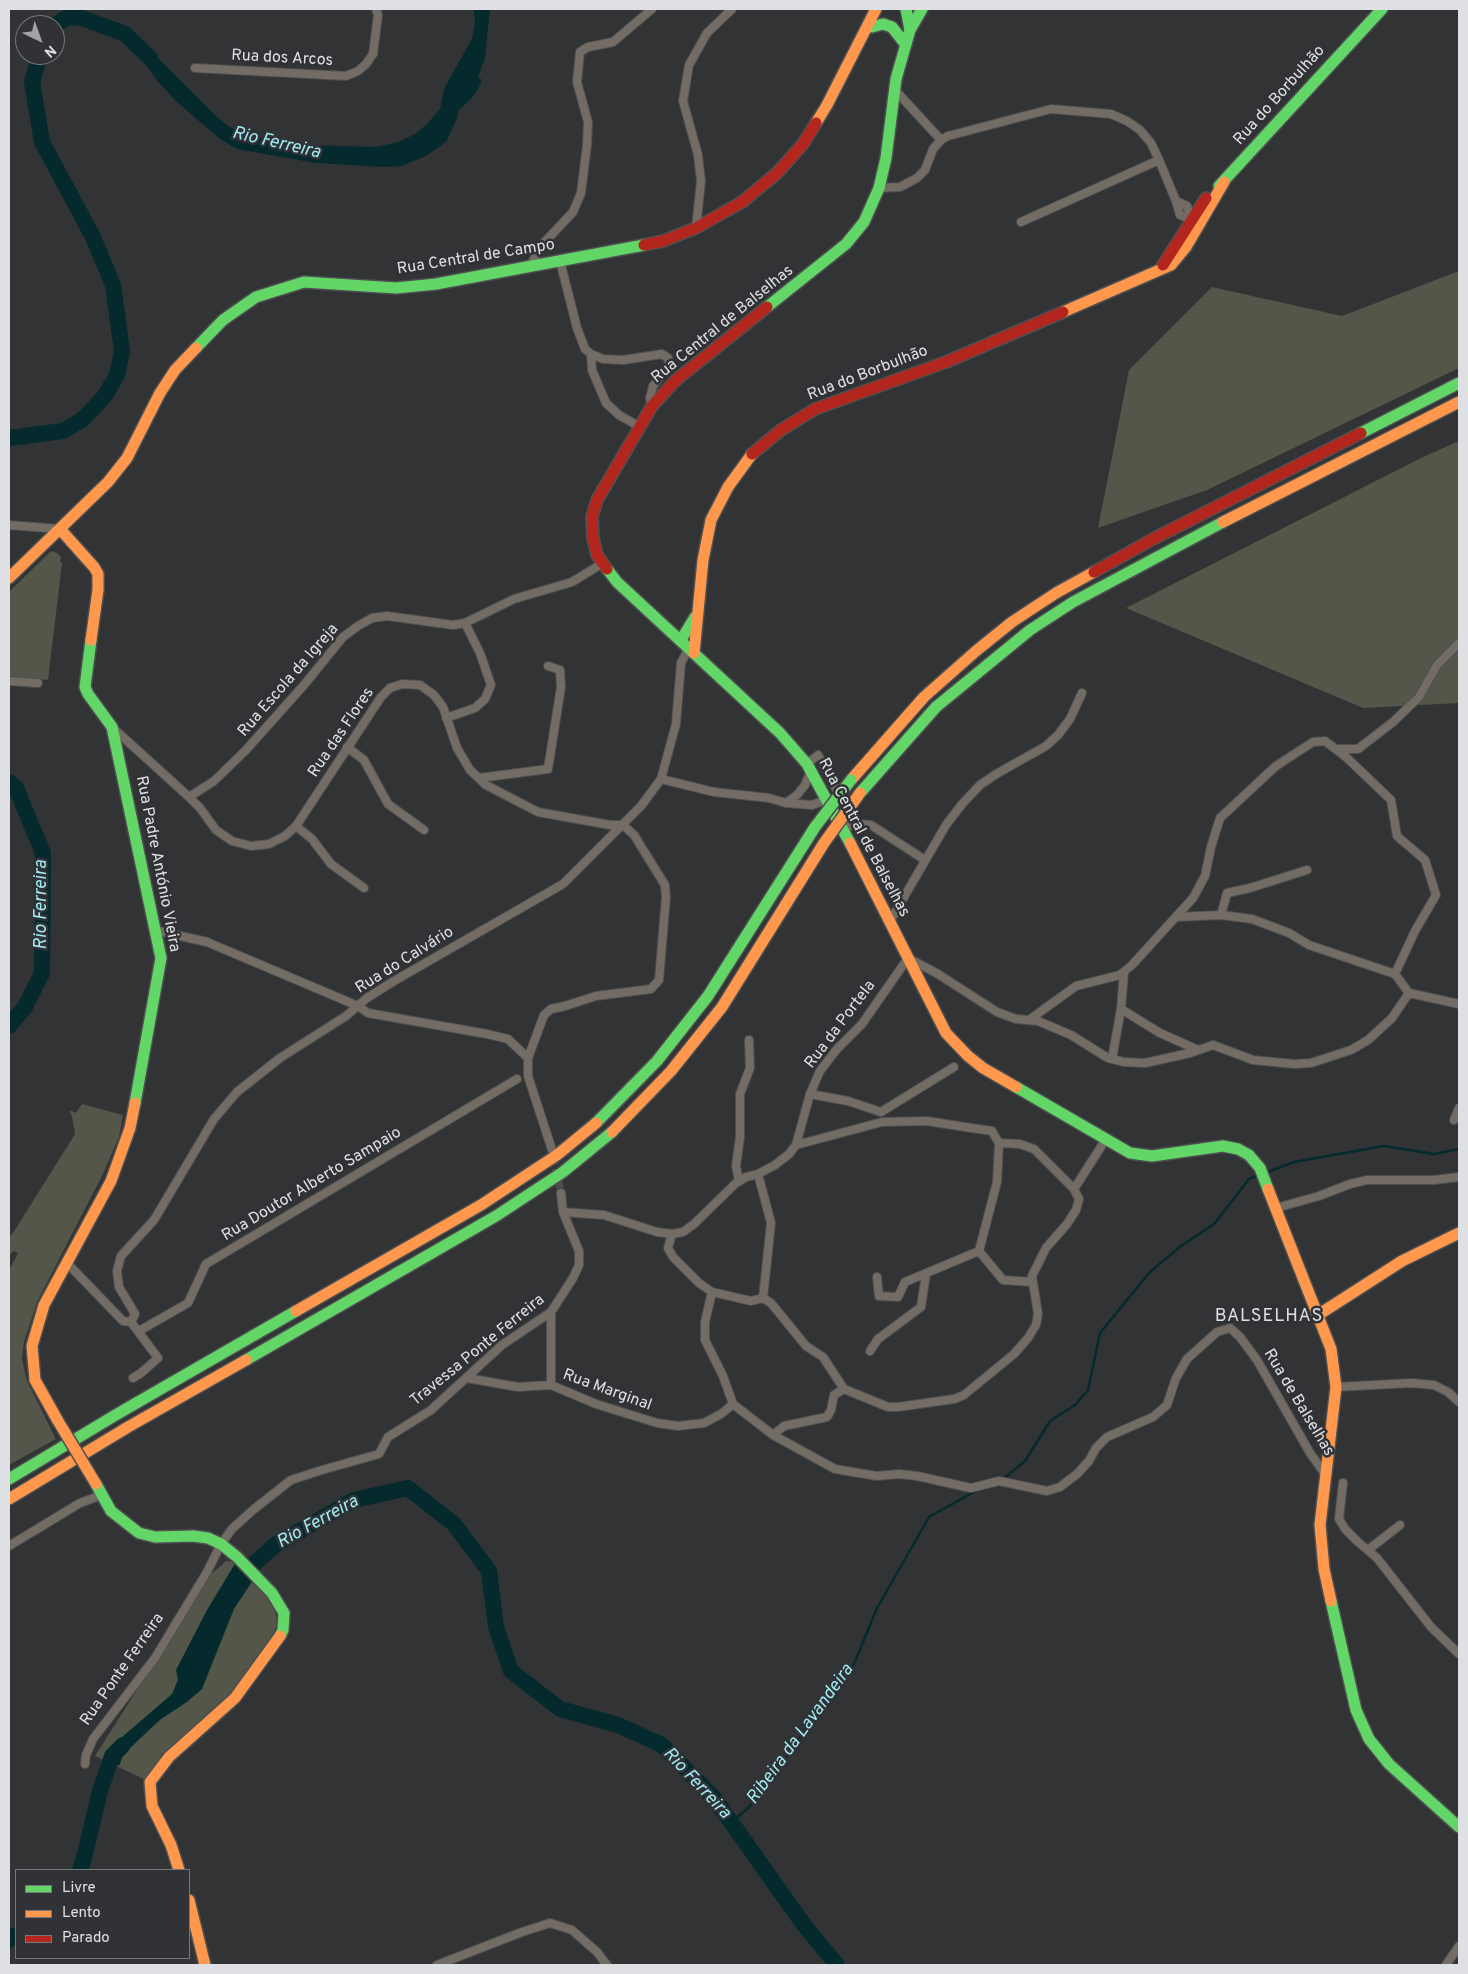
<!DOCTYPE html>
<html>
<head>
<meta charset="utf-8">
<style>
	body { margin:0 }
	#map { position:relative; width:1468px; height:1974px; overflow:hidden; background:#313335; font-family:Overpass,sans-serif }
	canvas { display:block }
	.frame { position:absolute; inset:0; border:10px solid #dfe0e3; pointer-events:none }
	.legend { position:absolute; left:15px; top:1869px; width:175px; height:90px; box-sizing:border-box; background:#303236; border:1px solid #76787b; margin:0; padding:6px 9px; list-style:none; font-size:15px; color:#dfe0e3 }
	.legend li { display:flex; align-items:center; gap:10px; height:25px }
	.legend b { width:25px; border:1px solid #76787b }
	.north { position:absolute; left:15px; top:15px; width:50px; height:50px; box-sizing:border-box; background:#303236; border:1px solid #76787b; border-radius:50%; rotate:138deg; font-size:14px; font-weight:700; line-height:20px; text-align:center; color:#dfe0e3 }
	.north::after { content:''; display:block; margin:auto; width:18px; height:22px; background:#a2a3a6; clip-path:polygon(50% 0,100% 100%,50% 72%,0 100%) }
</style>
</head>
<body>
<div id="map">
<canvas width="1468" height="1974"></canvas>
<div class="frame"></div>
<ul class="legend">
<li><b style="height:6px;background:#63d668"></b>Livre</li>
<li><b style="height:6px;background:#ff974d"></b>Lento</li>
<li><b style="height:6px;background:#b3261e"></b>Parado</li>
</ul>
<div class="north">N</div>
</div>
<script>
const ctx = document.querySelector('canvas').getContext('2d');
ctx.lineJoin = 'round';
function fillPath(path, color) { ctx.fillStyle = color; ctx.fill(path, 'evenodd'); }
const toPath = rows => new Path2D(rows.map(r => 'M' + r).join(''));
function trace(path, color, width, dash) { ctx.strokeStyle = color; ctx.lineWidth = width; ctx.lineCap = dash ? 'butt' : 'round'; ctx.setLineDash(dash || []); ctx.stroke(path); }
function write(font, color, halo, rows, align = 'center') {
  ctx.font = font + ' Overpass,sans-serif'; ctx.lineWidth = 5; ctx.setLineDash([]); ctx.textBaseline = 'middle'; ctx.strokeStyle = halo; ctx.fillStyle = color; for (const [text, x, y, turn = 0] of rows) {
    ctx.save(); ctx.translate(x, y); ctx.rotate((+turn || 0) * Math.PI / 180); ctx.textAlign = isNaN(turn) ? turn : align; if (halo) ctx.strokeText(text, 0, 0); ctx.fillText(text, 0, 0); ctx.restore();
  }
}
fillPath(toPath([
	[1459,271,1459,368,1207,490,1098,528,1129,370,1212,287,1342,316],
	[1459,441,1459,703,1363,708,1126,608,1421,458],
	[51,551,57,553,61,557,60,562,62,563,48,680,9,676,9,592],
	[82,1104,123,1115,119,1137,102,1176,37,1302,24,1342,22,1359,27,1381,56,1439,9,1465,9,1270,18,1253,14,1251,9,1255,9,1237,13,1233,75,1134,72,1117,69,1110,76,1113],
	[226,1561,236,1562,271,1598,278,1623,270,1640,233,1692,163,1753,146,1780,95,1756,209,1576]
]), '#535648');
fillPath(toPath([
	[474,9,490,9,485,58,478,77,482,80,478,89,471,99,458,111,458,116,446,142,426,156,401,166,384,167,316,163,237,149,220,139,178,103,158,82,142,59,131,48,140,40,213,113,228,126,246,135,303,145,375,147,399,142,415,134,427,124,440,109,444,89,472,39,475,24],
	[236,1562,253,1580,234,1609,202,1689,187,1702,161,1719,149,1730,123,1755,119,1766,103,1759,114,1744,172,1694,178,1680,176,1670,207,1610]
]), '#042a2e');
trace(toPath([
	[1265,1173,1294,1162,1384,1146,1434,1154,1459,1149],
	[1000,1480,1007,1476,1025,1461,1050,1421,1075,1405,1088,1390,1100,1333,1150,1272,1181,1246,1214,1224,1249,1179,1258,1175],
	[732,1822,749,1807,854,1664,877,1608,929,1517,979,1489]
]), '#042a2e', 2.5);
trace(toPath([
	[55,25,68,17,82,18,125,34,150,58],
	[9,438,63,431,83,419,104,397,117,375,122,351,113,285,92,235,42,142,32,82,40,55],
	[9,782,16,788,43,853,42,973,25,1007,9,1026],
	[237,1579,275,1545,354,1500,408,1488,454,1524,489,1571,496,1627,511,1671,560,1709,618,1725,662,1745,714,1798,804,1925,837,1965],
	[80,1870,84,1858,100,1791,112,1756,123,1745],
	[9,1940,16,1935]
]), '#042a2e', 16);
trace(toPath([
	[553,1157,561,1193]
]), '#4b4d4f', 8, [8, 4]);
const street = toPath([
	[195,68,346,76,358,71,366,64,373,54,378,15,376,9],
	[895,90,941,140],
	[879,188,900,187,917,178,925,170,933,149,941,140,948,136,1051,109,1111,114,1127,121,1140,130,1151,143,1159,160,1176,201,1180,215,1196,221],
	[1176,201,1187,206,1192,220],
	[1021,222,1159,160],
	[696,228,701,181,698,155,683,101,689,65,707,33,732,9],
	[560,261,577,328,585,349,591,354,603,359,623,360,662,354,668,358,669,366,653,386,650,398,652,406],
	[530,267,540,247,573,212,581,193,587,145,588,122,577,82,580,52,588,47,613,42,652,9],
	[591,354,592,370,606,403,619,415,640,427],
	[9,525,60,529],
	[9,681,38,683],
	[446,718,475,708,485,699,491,685,480,653,465,623],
	[113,728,189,797,200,808,216,830,232,841,251,846,269,844,285,836,296,826,381,697,390,688,402,684,420,685,434,695,443,707,457,748,470,770,486,785,538,812,610,825,623,825],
	[347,747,364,760,388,804,424,830],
	[1336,749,1358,749,1393,722,1419,697,1437,665,1459,643],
	[807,764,818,755,840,796],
	[479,778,548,769,561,687,560,670,548,666],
	[661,779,714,792,769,798,786,803,812,805,820,802,826,796],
	[189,797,214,781,245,751,304,685,343,637,358,626,372,618,387,616,453,625,465,623,514,599,572,582,603,563],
	[786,803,797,795,805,785,811,771],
	[296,826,312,839,331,864,364,888],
	[842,828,858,824,871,825,925,860],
	[1221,915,1227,893,1250,888,1307,870],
	[1176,917,1221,915,1252,919,1289,933,1309,945,1395,974,1409,993],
	[890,921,946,825,962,804,980,785,998,773,1046,746,1058,735,1070,719,1082,693],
	[154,930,207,942,358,1006,368,1013,487,1034,508,1039,528,1058],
	[1409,993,1459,1004],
	[1121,1009,1160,1033,1198,1050],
	[1029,1020,1076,986,1120,975,1132,965,1193,898,1205,876,1211,847,1220,818,1276,766,1313,742,1325,741,1346,757,1391,800,1397,836,1425,860,1436,895,1415,931,1395,974],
	[1112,1059,1121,1009,1124,972],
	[810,1094,848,1101,881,1112,954,1067],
	[1454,1120,1459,1108],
	[796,1145,882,1122,927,1121,965,1127,992,1131,999,1143,1020,1144,1034,1149,1074,1189,1106,1139],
	[552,1150,528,1076,528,1058,544,1015,551,1009,565,1006,596,996,651,989,659,980,666,897,665,885,634,835,623,825],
	[758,1174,771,1223,763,1298,771,1303,806,1346,823,1357,844,1389],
	[739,1181,736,1166,740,1137,740,1094,750,1068,749,1040],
	[1276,1208,1319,1196,1350,1184,1367,1180,1434,1180,1459,1177],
	[563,1212,604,1215,657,1232,672,1234,683,1232,694,1224,735,1184,746,1177,758,1174,775,1165,789,1154,796,1145,810,1094,820,1071,837,1049,862,1024,908,958,938,974,997,1012,1016,1019,1038,1021,1071,1035,1108,1058,1124,1062,1145,1063,1190,1053,1213,1045,1253,1060,1294,1064,1311,1063,1351,1050,1368,1040,1392,1018,1409,993],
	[672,1234,668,1248,673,1257,699,1283,712,1292,705,1322,705,1340,723,1376,733,1404,773,1435,835,1469,877,1476,899,1474,917,1476,971,1488,999,1481,1047,1491,1060,1487,1077,1474,1089,1461,1096,1448,1107,1437,1153,1417,1167,1405,1176,1378,1187,1359,1217,1332,1230,1328,1240,1337,1257,1360,1310,1453,1325,1474],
	[979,1251,1003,1280,1033,1282],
	[67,1263,123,1321,131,1322,158,1358,141,1373,133,1378],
	[877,1277,879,1296,898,1297,905,1282,979,1251,997,1182,999,1143],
	[712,1292,751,1301,763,1298],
	[131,1322,135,1314,119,1287,117,1271,121,1256,154,1220,214,1119,237,1092,280,1058,346,1016,367,998,394,981,563,884,641,806,661,779,676,724,681,663,689,648],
	[139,1331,188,1303,206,1264,517,1079],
	[870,1351,878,1339,921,1307,926,1274],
	[467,1378,518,1387,551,1385,596,1404,657,1423,678,1426,704,1423,721,1414,733,1404],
	[551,1385,551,1312],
	[1336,1387,1411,1383,1434,1385,1448,1392,1459,1402],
	[844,1389,888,1407,898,1407,954,1399,964,1395,1014,1354,1028,1338,1036,1325,1038,1314,1032,1276,1046,1248,1067,1224,1076,1210,1079,1199,1074,1189],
	[773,1435,784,1426,827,1417,831,1410,834,1395,844,1389],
	[1343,1483,1339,1519,1345,1529,1358,1542,1377,1558,1431,1627,1459,1654],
	[9,1546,80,1503,102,1495],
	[1368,1550,1400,1525],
	[85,1764,86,1755,93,1739,155,1658,207,1572,221,1544,232,1529,253,1510,291,1480,322,1470,379,1454,388,1437,431,1410,502,1345,551,1312,573,1278,579,1265,579,1251,563,1212,561,1193],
	[437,1965,522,1932,550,1923,572,1930,597,1952,607,1965],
	[1446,1965,1459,1946]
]);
const fast = toPath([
	[906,9,910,30],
	[872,27,883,24,892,27,906,45],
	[1219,186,1382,9],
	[767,307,846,244,864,222,879,188,886,158,896,79,910,30,922,9],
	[196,348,223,320,256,297,304,282,396,288,436,284,644,245],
	[1361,433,1459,383],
	[607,569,617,582,780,733,807,764,850,843],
	[91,640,85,687,88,694,112,727,161,958,135,1103],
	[681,640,695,617],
	[860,793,936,707,1030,630,1073,602,1223,522],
	[1016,1087,1130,1153,1152,1156,1223,1146,1238,1149,1249,1155,1260,1168,1268,1189],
	[596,1123,657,1061,708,996,815,827],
	[246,1360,496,1216,563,1172,612,1132],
	[9,1479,119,1413,296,1311],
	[96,1484,111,1511,139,1533,155,1537,193,1536,208,1538,221,1544,237,1557,272,1593,284,1613,283,1630,280,1636],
	[1331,1601,1356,1710,1369,1739,1389,1764,1459,1827]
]);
const slow = toPath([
	[816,123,827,105,876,9],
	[1063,312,1171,265,1186,247,1224,182],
	[1223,522,1459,402],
	[60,529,94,567,98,574,98,590,91,640],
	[9,578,108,482,127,458,160,393,175,370,196,348],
	[694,653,703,560,711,520,728,487,752,454],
	[851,780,924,697,976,651,1012,622,1056,593,1094,572],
	[850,843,946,1033,968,1056,983,1068,1016,1087],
	[612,1132,671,1071,722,1007,824,843],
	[1268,1189,1331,1349,1336,1387,1320,1525,1324,1569,1331,1601],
	[296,1311,481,1205,557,1155,596,1123],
	[1318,1315,1402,1261,1459,1233],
	[58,1421,35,1380,32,1346,44,1305,111,1181,130,1128,135,1103],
	[9,1499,128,1427,246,1360],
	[179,1870,171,1845,152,1806,150,1782,169,1757,235,1698,280,1636],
	[189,1900,205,1965]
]);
const jam = toPath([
	[644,245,663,241,696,228,742,202,777,173,803,144,816,123],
	[1163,265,1206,198],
	[752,454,781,430,815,409,946,362,1063,312],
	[607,569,597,555,593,538,592,517,597,500,652,406,676,380,767,307],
	[1094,572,1153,539,1361,433]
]);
trace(street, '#4e4f50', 10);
trace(fast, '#4e4f50', 14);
trace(slow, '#4e4f50', 14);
trace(jam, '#4e4f50', 14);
trace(street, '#726c65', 8);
trace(fast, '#63d668', 11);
trace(slow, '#ff974d', 11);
trace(jam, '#b3261e', 11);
const fastBridge = toPath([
	[815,827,851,780]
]);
const slowBridge = toPath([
	[824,843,860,793],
	[58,1421,96,1484]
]);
trace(fastBridge, '#4e4f50', 14, []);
trace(slowBridge, '#4e4f50', 14, []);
trace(fastBridge, '#63d668', 11);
trace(slowBridge, '#ff974d', 11);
write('16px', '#dfe0e3', '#303236', [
	["Rua dos Arcos",282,59,3],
	["Rua do Borbulhão",1280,96,-48],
	["Rua Central de Campo",476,258,-9],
	["Rua Central de Balselhas",723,325,-39],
	["Rua do Borbulhão",868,374,-21],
	["Rua Escola da Igreja",289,681,-49],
	["Rua das Flores",342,733,-56],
	["Rua Central de Balselhas",863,838,62],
	["Rua Padre António Vieira",157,864,79],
	["Rua do Calvário",405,961,-32],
	["Rua da Portela",841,1025,-53],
	["Rua Doutor Alberto Sampaio",312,1185,-31],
	["Travessa Ponte Ferreira",478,1351,-39],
	["Rua Marginal",607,1391,20],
	["Rua de Balselhas",1298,1403,59],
	["Rua Ponte Ferreira",123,1670,-55]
]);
write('italic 18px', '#a0eaf2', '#303236', [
	["Rio Ferreira",276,144,13],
	["Rio Ferreira",42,905,-90],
	["Rio Ferreira",318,1523,-29],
	["Ribeira da Lavandeira",801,1735,-54],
	["Rio Ferreira",696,1784,47]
]);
ctx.letterSpacing = '1px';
write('18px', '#dfe0e3', '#303236', [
	["BALSELHAS",1269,1317]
]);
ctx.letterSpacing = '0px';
</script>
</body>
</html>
